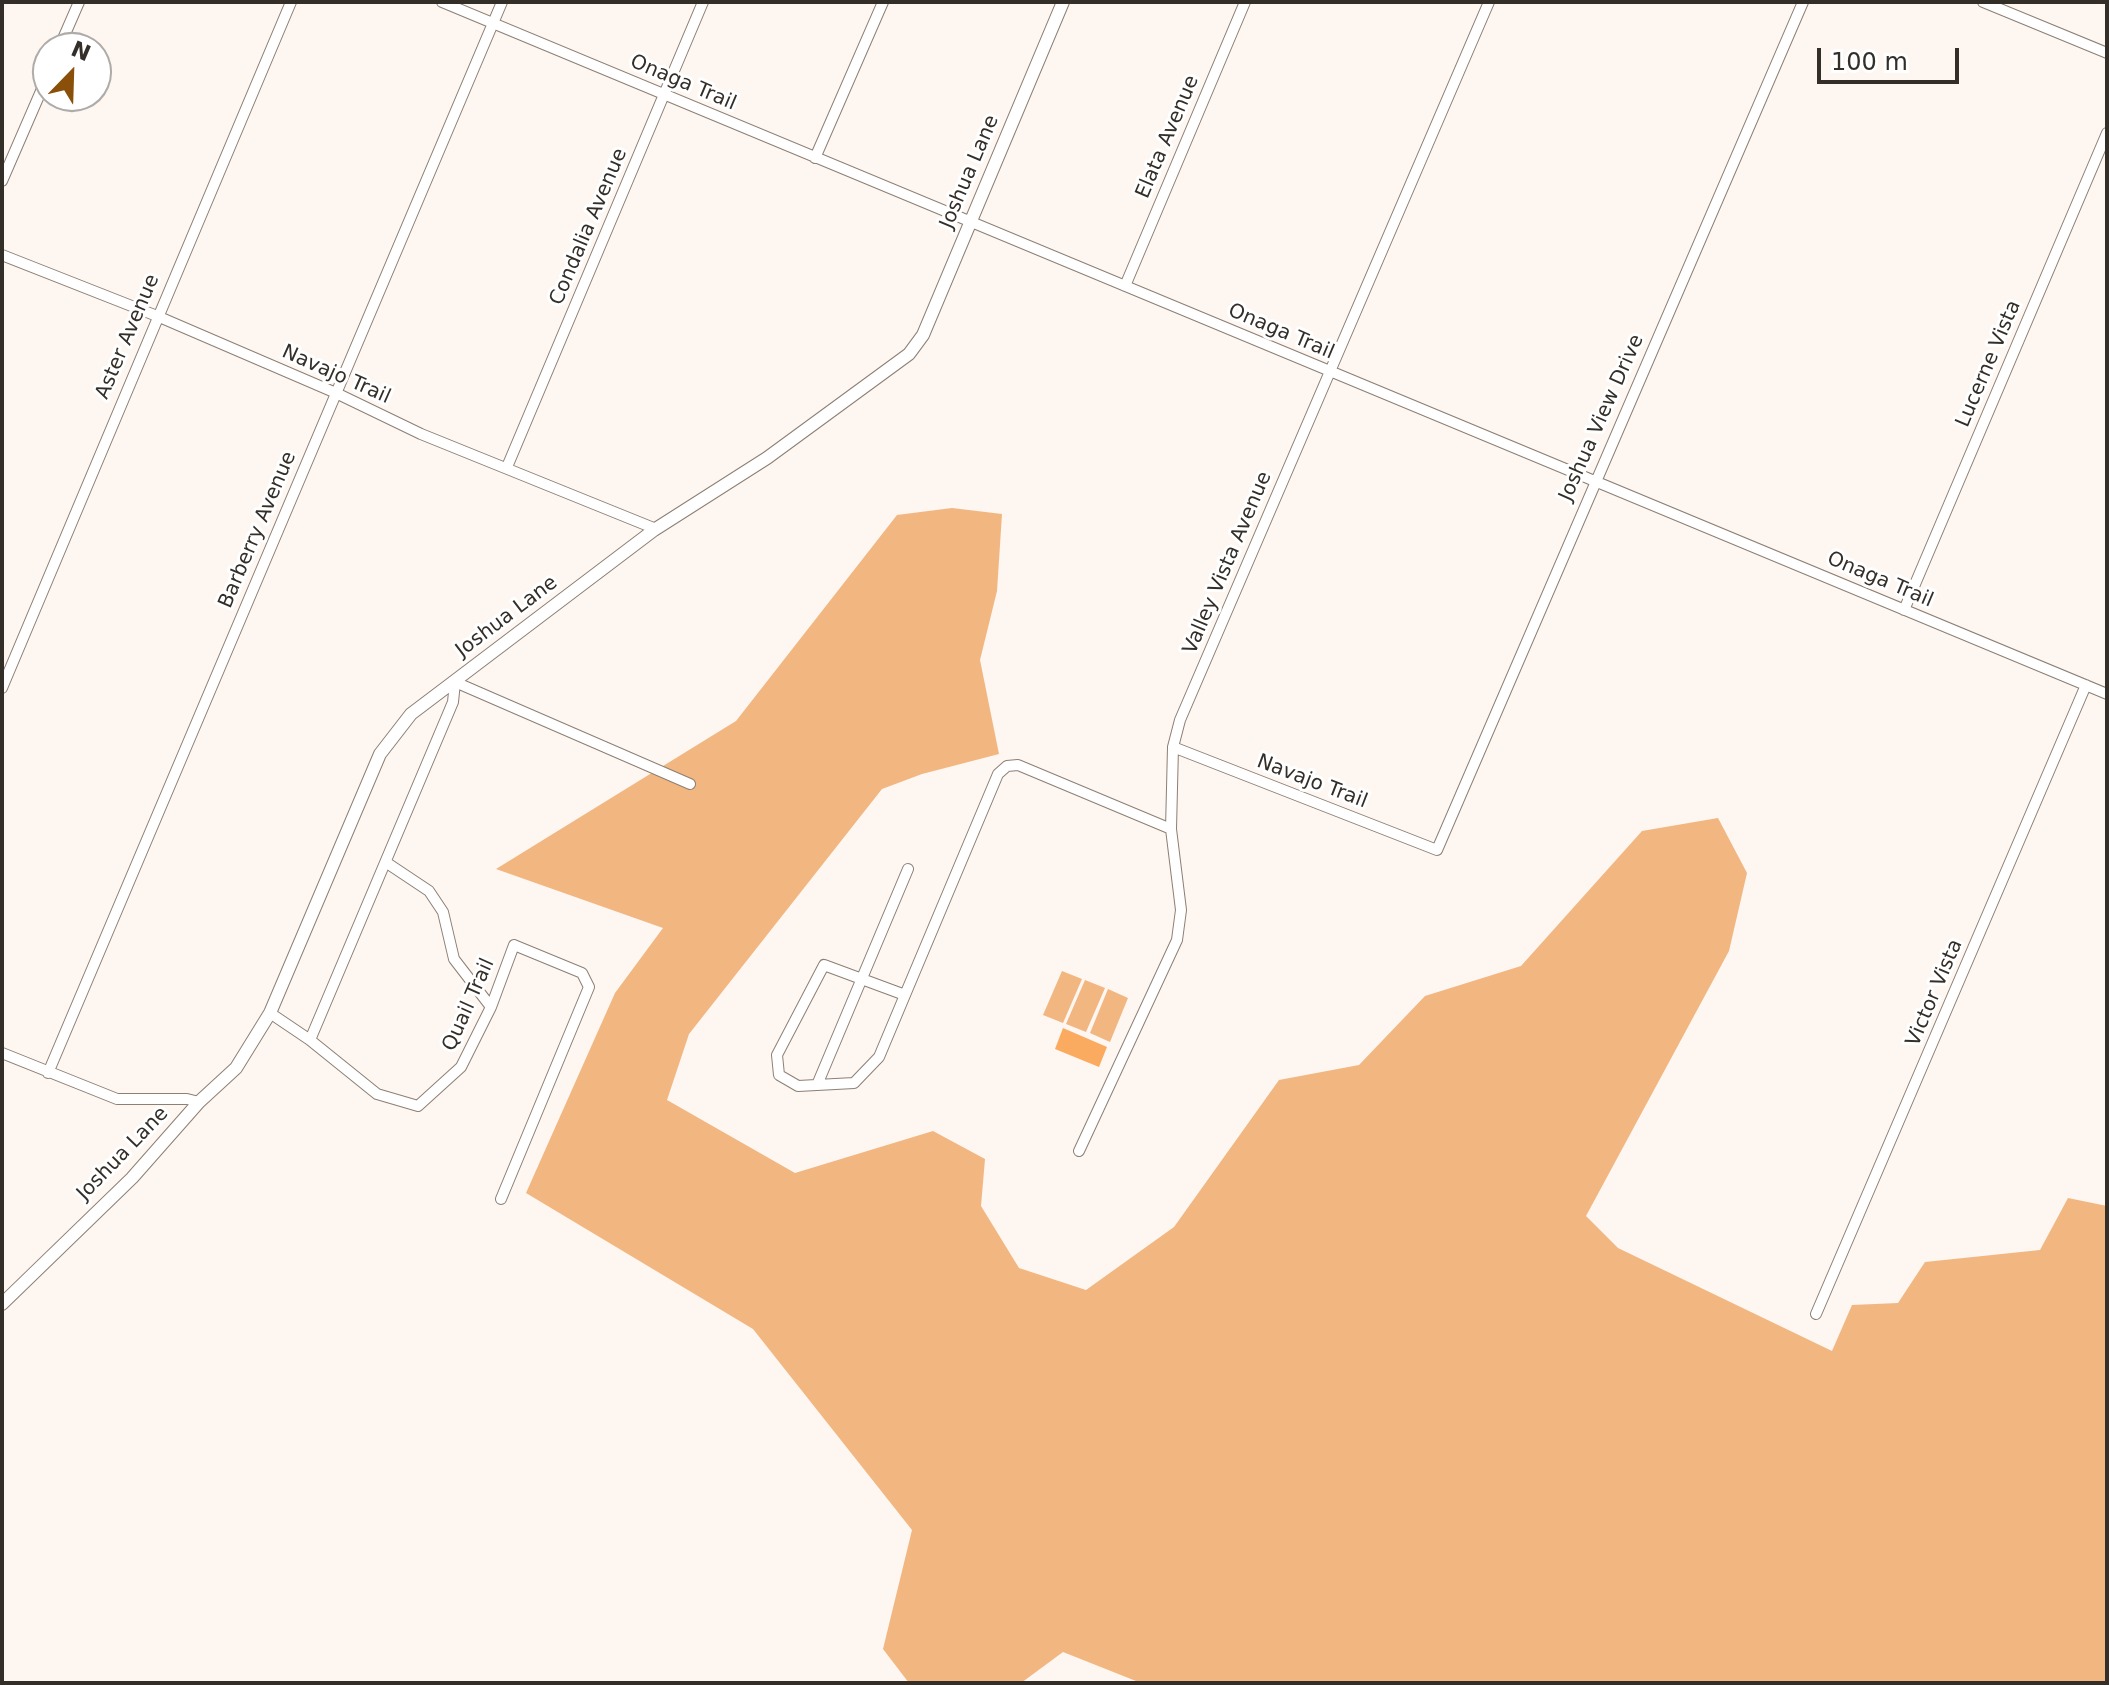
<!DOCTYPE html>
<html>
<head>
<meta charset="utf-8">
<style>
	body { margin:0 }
	#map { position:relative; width:2109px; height:1685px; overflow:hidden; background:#fdf6f1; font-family:"DejaVu Sans",sans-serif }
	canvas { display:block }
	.frame { position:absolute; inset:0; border:4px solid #342e29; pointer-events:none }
	.north { position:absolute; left:32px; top:32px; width:80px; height:80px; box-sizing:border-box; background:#fff; border:2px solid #aeaba9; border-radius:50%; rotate:23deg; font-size:22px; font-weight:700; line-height:32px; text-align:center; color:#342e29 }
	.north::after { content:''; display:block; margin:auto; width:28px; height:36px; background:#8a4f08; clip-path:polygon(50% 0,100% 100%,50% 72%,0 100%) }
	.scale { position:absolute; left:1817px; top:48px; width:142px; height:36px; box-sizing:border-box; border:4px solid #342e29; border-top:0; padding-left:10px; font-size:24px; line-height:28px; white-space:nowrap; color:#342e29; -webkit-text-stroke:6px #fff; paint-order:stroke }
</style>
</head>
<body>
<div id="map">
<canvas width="2109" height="1685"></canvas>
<div class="frame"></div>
<div class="north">N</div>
<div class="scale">100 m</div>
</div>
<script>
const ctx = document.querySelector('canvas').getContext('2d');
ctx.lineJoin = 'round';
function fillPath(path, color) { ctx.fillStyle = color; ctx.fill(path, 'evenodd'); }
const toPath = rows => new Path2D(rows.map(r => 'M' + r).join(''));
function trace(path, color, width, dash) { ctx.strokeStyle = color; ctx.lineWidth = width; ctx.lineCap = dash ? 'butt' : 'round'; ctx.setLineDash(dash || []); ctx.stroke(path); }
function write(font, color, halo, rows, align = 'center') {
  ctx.font = font + ' "DejaVu Sans",sans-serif'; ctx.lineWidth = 6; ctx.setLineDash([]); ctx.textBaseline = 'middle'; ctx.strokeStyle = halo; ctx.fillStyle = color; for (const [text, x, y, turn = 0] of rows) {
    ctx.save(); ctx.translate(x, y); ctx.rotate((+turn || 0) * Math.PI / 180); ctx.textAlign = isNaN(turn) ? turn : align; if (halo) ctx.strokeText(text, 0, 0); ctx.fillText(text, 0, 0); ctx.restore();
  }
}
fillPath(toPath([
	[952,508,1002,514,997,591,980,660,999,754,922,774,882,789,689,1034,667,1100,795,1173,933,1131,985,1159,981,1206,1019,1268,1086,1290,1174,1227,1279,1080,1359,1065,1425,996,1521,966,1642,831,1718,818,1747,873,1729,951,1586,1216,1618,1248,1832,1351,1852,1305,1898,1303,1925,1262,2040,1250,2068,1198,2107,1206,2107,1683,1141,1683,1063,1652,1021,1683,909,1683,883,1649,912,1530,753,1329,526,1193,615,993,663,928,496,869,736,721,897,515],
	[1062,971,1082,979,1063,1023,1043,1015],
	[1085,980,1105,988,1086,1032,1066,1024],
	[1108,989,1128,998,1110,1042,1090,1033]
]), '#f2b680');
fillPath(toPath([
	[1063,1028,1107,1047,1099,1067,1055,1049]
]), '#faab60');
const minor = toPath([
	[442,2,2107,694],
	[1983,2,2107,53],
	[59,48,79,2],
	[815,158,883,2],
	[2,181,48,75],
	[2,255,157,316,336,393,421,434,656,529],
	[1125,286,1245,2],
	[507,467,703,2],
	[1904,610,2107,133],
	[2,688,291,2],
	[1173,747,1437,850,1803,2],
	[387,863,429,891,443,912,454,959,491,1007],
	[905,995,824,965,777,1055,779,1075,798,1086,854,1083,879,1057,905,995,998,774,1007,766,1018,765,1171,829],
	[270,1013,310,1040,453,702,455,682,690,784],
	[310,1040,377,1094,418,1106,461,1067,491,1007,514,945,582,973,589,987,501,1199],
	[2,1053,117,1099,187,1099,199,1102],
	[48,1073,502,2],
	[817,1085,908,869],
	[1079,1151,1177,940,1181,910,1171,829,1173,747,1180,720,1489,2],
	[1816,1314,2086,685]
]);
const major = toPath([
	[2,1304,132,1178,199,1102,236,1068,270,1013,380,754,411,714,654,530,767,458,909,354,923,335,1063,2]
]);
trace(minor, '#8d7f74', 12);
trace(major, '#8d7f74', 14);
trace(minor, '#fff', 10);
trace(major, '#fff', 12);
write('20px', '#342e29', '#fff', [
	["Onaga Trail",683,83,23],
	["Elata Avenue",1168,137,-67],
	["Joshua Lane",970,172,-67],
	["Condalia Avenue",589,227,-67],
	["Onaga Trail",1281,332,23],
	["Aster Avenue",128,337,-67],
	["Lucerne Vista",1989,364,-67],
	["Navajo Trail",336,375,24],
	["Joshua View Drive",1602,418,-66],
	["Barberry Avenue",258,530,-67],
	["Valley Vista Avenue",1228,563,-67],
	["Onaga Trail",1880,580,23],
	["Joshua Lane",507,617,-37],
	["Navajo Trail",1312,782,21],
	["Victor Vista",1935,993,-67],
	["Quail Trail",469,1005,-66],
	["Joshua Lane",123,1154,-46]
]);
</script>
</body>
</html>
